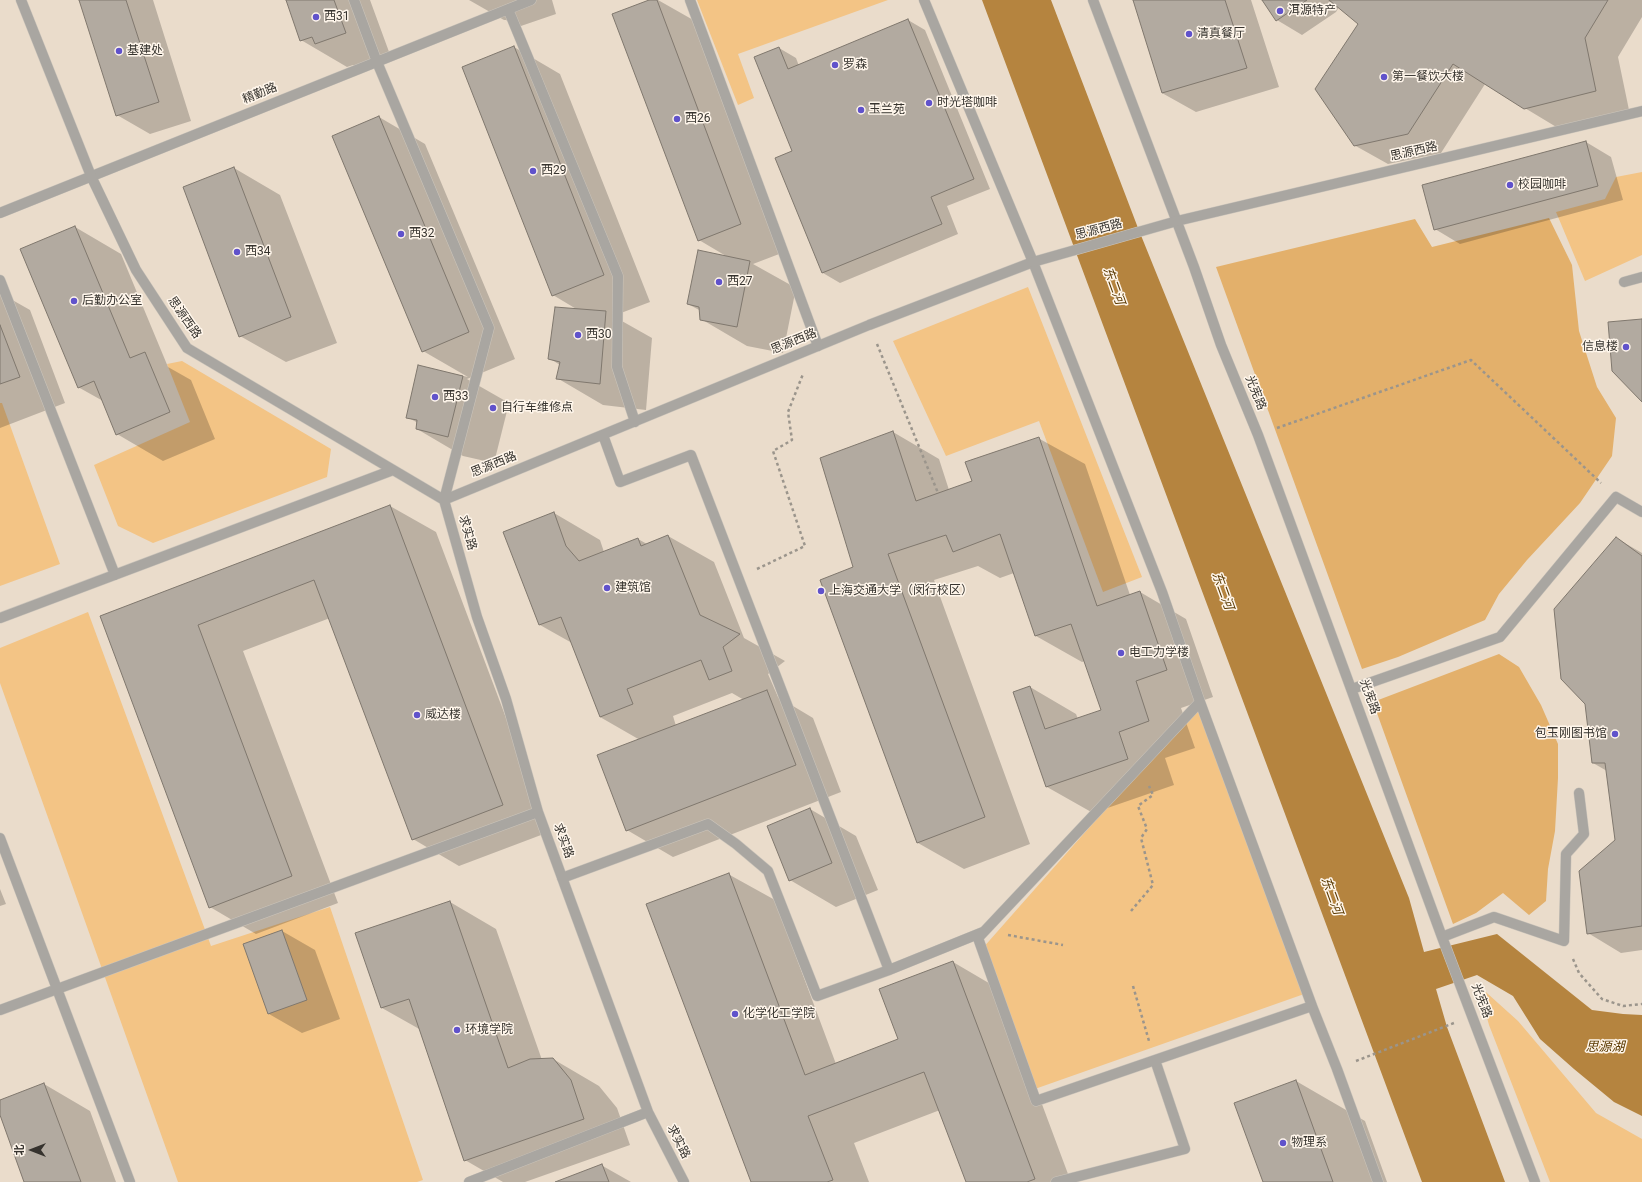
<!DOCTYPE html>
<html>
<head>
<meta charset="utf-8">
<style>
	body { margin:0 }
	#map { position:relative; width:1642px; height:1182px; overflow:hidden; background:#f2e9de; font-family:Roboto,"Noto Sans SC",sans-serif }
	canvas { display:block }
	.north { position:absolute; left:12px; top:1130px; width:40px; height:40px; -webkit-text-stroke:3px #fff6eb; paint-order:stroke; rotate:270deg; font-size:11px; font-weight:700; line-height:16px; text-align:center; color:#36332e }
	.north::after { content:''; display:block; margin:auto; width:14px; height:18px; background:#36332e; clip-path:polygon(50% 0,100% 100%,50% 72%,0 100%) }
</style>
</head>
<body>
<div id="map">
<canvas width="1642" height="1182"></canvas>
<div class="north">北</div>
</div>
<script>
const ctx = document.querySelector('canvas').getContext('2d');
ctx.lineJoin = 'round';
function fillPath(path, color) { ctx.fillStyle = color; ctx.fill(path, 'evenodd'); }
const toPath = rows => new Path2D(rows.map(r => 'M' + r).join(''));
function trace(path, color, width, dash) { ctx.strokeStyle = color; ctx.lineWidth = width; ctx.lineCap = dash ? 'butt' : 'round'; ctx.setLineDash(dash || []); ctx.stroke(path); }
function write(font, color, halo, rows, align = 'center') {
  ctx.font = font + ' Roboto,"Noto Sans SC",sans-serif'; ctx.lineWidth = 3; ctx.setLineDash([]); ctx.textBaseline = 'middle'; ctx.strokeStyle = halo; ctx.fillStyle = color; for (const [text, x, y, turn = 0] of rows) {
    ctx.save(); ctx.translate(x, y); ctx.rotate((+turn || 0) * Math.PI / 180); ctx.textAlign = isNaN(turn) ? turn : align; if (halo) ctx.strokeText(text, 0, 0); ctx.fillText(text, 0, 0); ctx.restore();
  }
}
fillPath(toPath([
	[0,0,1642,0,1642,1182,0,1182]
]), '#eadccb');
fillPath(toPath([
	[697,0,888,0,738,54,754,98,738,105],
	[1642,172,1642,255,1585,281,1556,212,1605,199,1616,177],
	[1028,287,1142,577,1103,592,1039,421,946,456,893,341],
	[182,361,331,449,327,477,153,543,118,526,94,465,190,422,167,364],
	[0,403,2,403,60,564,0,586],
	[88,612,211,946,330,907,423,1180,417,1182,178,1182,0,683,0,648],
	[1200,702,1307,993,1032,1090,982,949],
	[1478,985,1518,1021,1596,1113,1642,1139,1642,1182,1550,1182,1489,1025]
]), '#f3c485');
fillPath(toPath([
	[1549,218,1572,265,1579,331,1597,387,1616,418,1612,456,1580,503,1527,560,1499,594,1485,620,1398,657,1362,669,1216,267,1415,219,1432,247],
	[1499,654,1519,667,1541,705,1558,744,1558,778,1555,831,1548,869,1546,901,1529,915,1503,893,1476,913,1453,924,1373,702]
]), '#e3b06b');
fillPath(toPath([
	[982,0,1051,0,1138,228,1409,898,1424,952,1497,934,1592,1010,1623,1014,1642,1015,1642,1116,1614,1102,1574,1069,1540,1039,1513,996,1477,975,1436,989,1447,1027,1505,1182,1422,1182]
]), '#b5843f');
fillPath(toPath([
	[80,0,153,0,191,121,150,134,117,115],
	[287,0,370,0,392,60,362,70,353,65,347,67,301,40],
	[469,0,552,0,556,14,518,27,506,20,504,20],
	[652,0,658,0,702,25,787,251,753,264,796,288,783,353,747,346,701,319,701,311,688,304,726,256,699,240],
	[1134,0,1251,0,1279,87,1196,112,1162,93],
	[1263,0,1642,0,1642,17,1618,57,1629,110,1558,128,1485,84,1441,153,1388,164,1354,145,1360,24,1339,7,1336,12,1302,35,1277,20],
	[908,20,925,30,990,189,947,206,958,234,840,283,823,273,776,158,794,151,779,48,796,58,799,66],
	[514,47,560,74,650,302,613,316,652,338,646,410,603,405,557,378,560,365,549,358,578,310,553,295],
	[379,117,425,144,515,359,467,379,509,403,494,463,463,456,417,429,418,423,407,417,419,366,468,377,423,351],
	[1586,142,1611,157,1623,200,1460,244,1435,229],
	[234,168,280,195,337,343,286,362,240,336],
	[75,227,121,254,168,367,191,380,215,439,163,461,117,434,103,401,78,387],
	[0,293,30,310,65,403,0,428],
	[893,432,939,459,949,490,973,481,1038,438,1085,464,1130,595,1140,592,1186,619,1213,697,1181,708,1195,748,1165,758,1174,785,1093,813,1047,787,1030,687,1076,714,1078,719,1102,711,1085,661,1082,662,1036,636,1014,573,1000,578,978,566,934,580,1030,844,964,869,918,843,854,567],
	[390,506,436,532,549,832,459,866,413,839,330,618,243,651,338,903,256,934,210,907,101,616],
	[554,513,600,540,604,552,638,539,647,544,668,536,714,562,744,638,785,661,768,674,778,697,813,718,841,792,673,857,627,830,640,740,600,717,572,643,540,625,504,532],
	[732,693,744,700,676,726,673,716],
	[1616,538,1642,553,1642,950,1621,953,1588,933,1616,840,1607,771,1593,763],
	[810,809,856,836,878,890,836,907,790,880],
	[728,874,775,900,836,1064,900,1040,953,962,999,989,1071,1182,967,1182,940,1110,854,1143,869,1182,752,1182],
	[0,889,6,904,0,906],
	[450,902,496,929,542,1060,553,1059,599,1086,617,1108,630,1145,525,1182,503,1182,465,1160,421,1030,382,1008,356,934],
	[282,931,315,950,340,1019,302,1033,269,1014],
	[1296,1081,1365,1121,1387,1182,1264,1182],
	[44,1084,90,1111,116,1182,25,1182,0,1112,0,1101],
	[601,1165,631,1182,557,1182]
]), '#0003');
const building = toPath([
	[79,0,126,0,159,102,116,116,79,0],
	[286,0,334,0,346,33,315,44,312,37,300,41,286,0],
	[649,0,657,0,741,224,698,241,612,14,649,0],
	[1133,0,1225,0,1247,68,1162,93,1133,0],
	[1262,0,1307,0,1276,21,1262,0],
	[1329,0,1608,0,1585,38,1596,91,1524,109,1453,64,1408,134,1354,146,1315,89,1358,24,1329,0],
	[908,19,974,179,931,197,942,224,822,273,775,158,792,151,754,57,779,47,788,69,908,19],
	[514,46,604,275,552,296,462,67,514,46],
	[379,116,469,332,422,352,332,136,379,116],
	[1586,141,1598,186,1434,230,1422,185,1586,141],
	[234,167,291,317,239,337,183,187,234,167],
	[75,226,130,358,145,352,170,412,116,435,94,381,78,388,20,249,75,226],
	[698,250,750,261,737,327,700,320,699,307,687,304,698,250],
	[555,307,606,311,600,384,556,379,560,362,548,359,555,307],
	[1642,319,1642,402,1612,371,1608,322,1642,319],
	[0,325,20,377,0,384,0,325],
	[418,365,463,376,448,437,416,429,417,420,406,418,418,365],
	[893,431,916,501,972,481,965,462,1039,437,1097,606,1140,591,1167,670,1136,681,1149,721,1119,732,1128,759,1046,787,1013,692,1030,686,1045,729,1101,710,1071,624,1035,636,1000,534,953,552,946,535,888,554,985,817,917,843,820,580,853,567,820,458,893,431],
	[390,505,503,805,412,840,314,580,198,625,292,876,209,908,100,616,390,505],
	[554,512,566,546,579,561,638,538,641,546,668,535,700,615,740,634,723,647,732,671,709,680,701,660,627,689,633,704,600,717,561,617,539,625,503,532,554,512],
	[1616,537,1642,556,1642,926,1587,934,1579,871,1615,840,1605,763,1592,763,1585,704,1561,679,1554,609,1616,537],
	[767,690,796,765,626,831,597,755,767,690],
	[810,808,832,863,789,881,767,826,810,808],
	[729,873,805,1075,898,1039,879,989,953,961,1035,1179,1027,1182,966,1182,924,1072,808,1116,833,1180,827,1182,751,1182,646,904,729,873],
	[450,901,508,1068,530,1059,553,1058,571,1080,584,1119,464,1161,409,999,381,1008,355,933,450,901],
	[282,930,307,1000,268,1014,243,944,282,930],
	[1296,1080,1333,1182,1263,1182,1234,1103,1296,1080],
	[44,1083,81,1182,24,1182,0,1115,0,1100,44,1083],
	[602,1164,609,1182,555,1182,602,1164]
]);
fillPath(building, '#b2aaa0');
trace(building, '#80786e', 1);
const service = toPath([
	[354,0,377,62,489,328,444,500],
	[1093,0,1194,267,1221,345,1258,435,1442,937,1535,1182],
	[508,9,618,276,617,367,635,422],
	[91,176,136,270,187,348,444,500],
	[0,213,531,0],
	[1177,221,1642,111],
	[0,280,115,575],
	[1624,282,1642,277],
	[603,435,620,482,691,455,889,970],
	[444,500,869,325,1033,262,1162,592,1200,702,1312,1006,1337,1069,1378,1182],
	[444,500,477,617,506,699,538,812,648,1112,684,1182],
	[0,618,393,470],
	[1352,689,1500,637,1616,497,1642,512],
	[1200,702,978,938,1036,1101,1312,1006],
	[0,838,130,1182],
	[562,878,708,824,736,844,768,871,817,996,889,970,983,932],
	[1442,937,1494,917,1564,941,1566,854,1584,834,1579,793],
	[0,1010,538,812],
	[469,1182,648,1112],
	[1056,1182,1185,1149,1155,1060]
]);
const pedestrian = toPath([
	[924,0,1033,262]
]);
const minor = toPath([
	[21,0,91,176],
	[690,0,818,346],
	[1033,262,1177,221]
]);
trace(service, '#ccc5bb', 11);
trace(pedestrian, '#ccc5bb', 11);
trace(minor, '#ccc5bb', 11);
trace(toPath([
	[877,344,938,493],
	[1277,428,1471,360,1601,483],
	[757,569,805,546,773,451,792,440,788,412,803,374],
	[1131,911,1153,885,1141,838,1147,829,1138,806,1153,795,1149,786],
	[1008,935,1063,945],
	[1573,959,1579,973,1602,999,1623,1006,1642,1004],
	[1133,986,1149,1041],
	[1356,1061,1454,1023]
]), '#9b958c', 2.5, [3, 3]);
trace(service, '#a9a6a1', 10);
trace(pedestrian, '#a9a6a1', 10);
trace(minor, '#a9a6a1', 10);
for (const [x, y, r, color] of [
	[1280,11,4,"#6052cb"],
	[316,17,4,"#6052cb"],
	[1189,34,4,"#6052cb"],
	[119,51,4,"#6052cb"],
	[835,65,4,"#6052cb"],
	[1384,77,4,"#6052cb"],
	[929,103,4,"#6052cb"],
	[861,110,4,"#6052cb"],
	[677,119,4,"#6052cb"],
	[533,171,4,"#6052cb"],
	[1510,185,4,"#6052cb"],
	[401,234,4,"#6052cb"],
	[237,252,4,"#6052cb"],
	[719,282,4,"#6052cb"],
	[74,301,4,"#6052cb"],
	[578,335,4,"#6052cb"],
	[1626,347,4,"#6052cb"],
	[435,397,4,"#6052cb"],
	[493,408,4,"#6052cb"],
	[607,588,4,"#6052cb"],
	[821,591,4,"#6052cb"],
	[1121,653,4,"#6052cb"],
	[417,715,4,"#6052cb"],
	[1615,734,4,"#6052cb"],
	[735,1014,4,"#6052cb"],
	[457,1030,4,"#6052cb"],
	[1283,1143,4,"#6052cb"]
]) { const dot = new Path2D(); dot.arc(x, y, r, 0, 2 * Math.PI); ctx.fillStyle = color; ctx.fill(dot); trace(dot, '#fff6eb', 1.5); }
write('12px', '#36332e', '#fff6eb', [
	["洱源特产",1288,11],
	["西31",324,17],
	["清真餐厅",1197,34],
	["基建处",127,51],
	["罗森",843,65],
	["第一餐饮大楼",1392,77],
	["时光塔咖啡",937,103],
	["玉兰苑",869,110],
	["西26",685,119],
	["西29",541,171],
	["校园咖啡",1518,185],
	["西32",409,234],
	["西34",245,252],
	["西27",727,282],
	["后勤办公室",82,301],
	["西30",586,335],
	["信息楼",1618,347,"right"],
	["西33",443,397],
	["自行车维修点",501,408],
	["建筑馆",615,588],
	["上海交通大学（闵行校区）",829,591],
	["电工力学楼",1129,653],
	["威达楼",425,715],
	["包玉刚图书馆",1607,734,"right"],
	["化学化工学院",743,1014],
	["环境学院",465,1030],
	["物理系",1291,1143]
], 'left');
write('12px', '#36332e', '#fff6eb', [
	["精勤路",260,94,-22],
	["思源西路",1414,152,-13],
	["思源西路",1099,230,-15],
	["思源西路",184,318,55],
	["思源西路",794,342,-22],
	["光宪路",1255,393,68],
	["思源西路",494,465,-22],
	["求实路",467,533,74],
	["光宪路",1369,697,70],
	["求实路",563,841,70],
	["光宪路",1481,1001,69],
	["求实路",678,1142,63]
]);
write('italic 13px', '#5a3900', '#fff6eb', [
	["东二河",1113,286,70],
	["东二河",1222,591,70],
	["东二河",1331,896,70],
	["思源湖",1605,1048]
]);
</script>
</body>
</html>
